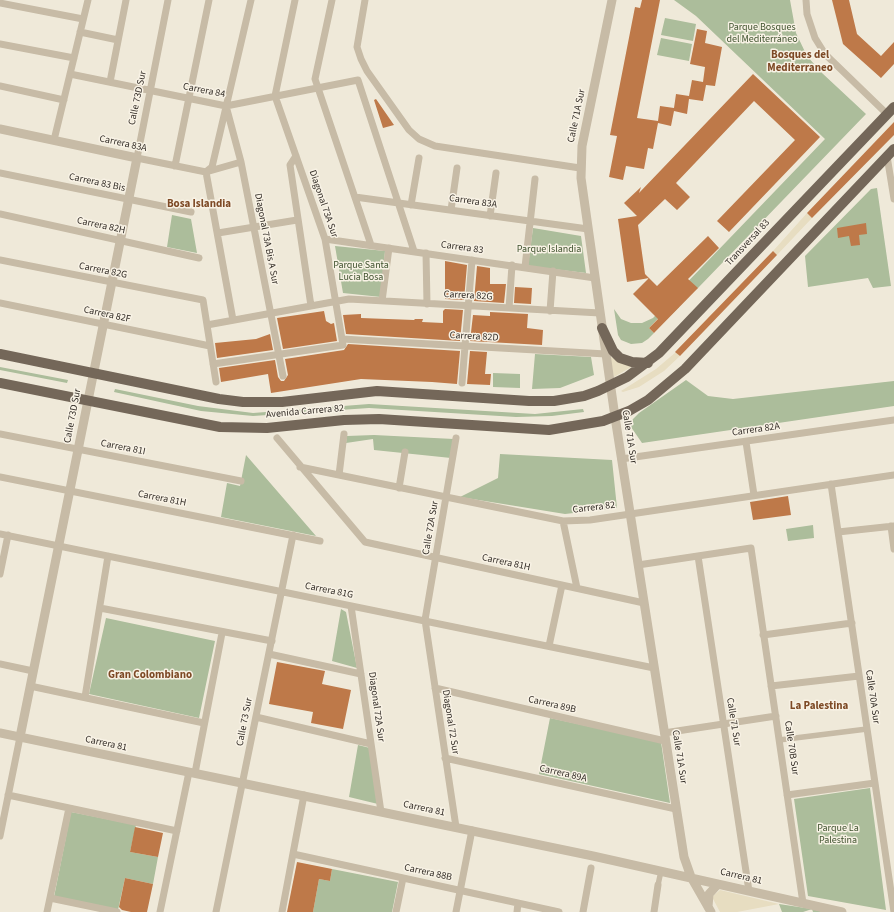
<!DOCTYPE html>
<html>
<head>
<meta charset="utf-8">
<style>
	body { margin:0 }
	canvas { display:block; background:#efe9d9 }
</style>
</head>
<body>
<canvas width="894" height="912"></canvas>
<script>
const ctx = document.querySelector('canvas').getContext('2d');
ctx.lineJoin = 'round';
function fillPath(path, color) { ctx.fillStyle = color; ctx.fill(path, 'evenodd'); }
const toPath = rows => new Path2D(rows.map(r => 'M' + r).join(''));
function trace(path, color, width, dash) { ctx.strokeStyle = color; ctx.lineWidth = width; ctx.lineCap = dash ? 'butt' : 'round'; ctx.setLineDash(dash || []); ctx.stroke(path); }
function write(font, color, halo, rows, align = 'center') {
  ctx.font = font + ' "Source Sans 3",sans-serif'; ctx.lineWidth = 3; ctx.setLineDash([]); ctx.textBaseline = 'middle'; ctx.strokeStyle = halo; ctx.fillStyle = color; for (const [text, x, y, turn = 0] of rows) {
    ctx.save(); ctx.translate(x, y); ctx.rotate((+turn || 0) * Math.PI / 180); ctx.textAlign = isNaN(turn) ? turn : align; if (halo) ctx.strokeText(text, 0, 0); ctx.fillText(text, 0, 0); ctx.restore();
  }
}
fillPath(toPath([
	[674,0,790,0,796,33,807,56,822,73,866,114,698,288,675,303,679,307,672,314,667,309,649,328,654,333,648,339,642,343,631,344,621,340,618,335,614,309,621,319,631,323,642,323,653,318,825,139,696,16],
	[665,18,696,24,693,41,661,35],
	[661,38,692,44,689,61,657,55],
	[877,188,891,286,873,288,868,278,808,287,805,256,871,189],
	[172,215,191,219,197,253,167,247],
	[533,228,581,236,586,273,528,266],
	[335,246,385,251,381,297,343,293],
	[535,354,591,357,594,375,560,388,532,389],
	[0,367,68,380,67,383,0,370],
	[493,373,520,374,520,388,493,387],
	[686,380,708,396,733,399,894,381,894,406,642,443,631,427,632,420,639,413],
	[115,389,198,406,253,413,369,404,535,414,583,409,584,412,552,416,516,417,369,408,253,416,201,411,114,392],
	[374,435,454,439,451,458,374,450,373,439,346,443,347,436],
	[500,454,612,460,617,508,565,514,460,497,498,478],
	[246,455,316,536,221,517,227,483,240,486],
	[813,525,814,538,788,541,786,529],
	[341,609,346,612,357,668,332,661],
	[106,618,215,641,199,718,89,694],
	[550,718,661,742,670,803,539,774],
	[358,745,370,748,378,804,349,797],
	[870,788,886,910,808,896,794,799],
	[71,812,136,825,130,852,158,857,153,884,125,878,118,910,54,897],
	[332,869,398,882,392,912,313,912,319,879,330,881],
	[779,904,812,909,823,912,813,912,812,909,803,912,782,912]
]), '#acbd9b');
fillPath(toPath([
	[807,213,812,218,777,255,773,251],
	[676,352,680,356,664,371,639,387,623,392,621,391,656,369],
	[610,357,611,357,633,366,614,377],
	[720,890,779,904,737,912,720,912,712,897]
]), '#e7ddc1');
fillPath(toPath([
	[642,0,660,0,637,118,658,121,660,106,674,108,676,94,689,96,692,80,703,82,705,67,690,64,697,29,707,31,705,43,722,47,715,86,706,85,703,101,689,99,687,114,674,111,671,126,658,123,653,149,648,148,644,169,626,166,623,180,609,177,617,136,610,135,635,7,640,8],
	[832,0,849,0,857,34,881,56,894,42,894,64,881,78,843,44],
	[753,74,820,137,729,232,717,221,795,140,754,101,676,183,690,197,677,210,665,199,638,225,645,274,657,286,708,236,719,248,688,279,698,288,654,333,649,328,658,319,633,294,649,278,627,282,618,219,637,216,624,203,641,187,639,193],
	[376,99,394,125,383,128,374,100],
	[894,122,894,135,812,218,807,213],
	[866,223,867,234,859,235,860,245,851,246,849,236,838,238,837,228],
	[773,251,777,255,680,356,675,352],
	[445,261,467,265,464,300,445,299],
	[477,266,490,268,490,284,506,284,504,303,474,301],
	[515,287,532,288,531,304,514,303],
	[445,309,463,310,460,341,346,334,343,315,361,314,361,318,414,320,415,319,423,319,422,322,443,323,443,311],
	[324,311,326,321,331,324,334,323,337,341,283,349,277,318],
	[490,312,528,314,527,328,543,330,542,345,470,341,473,315,490,316],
	[270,334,273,350,217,358,215,343,256,339],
	[348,344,460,351,457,384,432,382,361,379,271,393,268,374,221,382,219,368,275,360,278,377,281,381,284,381,288,375,285,359,344,350],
	[470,351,487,352,485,374,491,374,490,385,467,384],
	[788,496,791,515,753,520,750,502],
	[277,662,325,671,322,684,351,690,343,729,311,723,313,712,269,704],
	[135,827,163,833,158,857,130,852],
	[297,862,332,869,330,881,319,879,313,912,287,912],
	[125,878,153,884,147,912,131,912,122,910,119,907]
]), '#be7949');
trace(toPath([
	[779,740,867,729],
	[658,885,661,871]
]), '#c7bba6', 5.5);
trace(toPath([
	[168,0,137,158,206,172,241,162],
	[332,0,315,79,371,245],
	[365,0,357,47,361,59,367,71,409,130,419,139,435,146,580,168],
	[806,0,807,14,815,38,825,54,887,114],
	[0,3,83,19],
	[80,32,118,40],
	[0,44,74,58],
	[70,74,226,106,358,80,414,251],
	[110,82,126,0],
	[0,86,64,100],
	[226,106,241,162,283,376],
	[54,140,88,0],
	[296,156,290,165,311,306],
	[887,156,894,199],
	[175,166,209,0],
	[207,171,212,167,251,0],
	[206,172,233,320],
	[0,173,191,212],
	[355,197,588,229],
	[411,205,419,158],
	[451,210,457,168],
	[0,214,199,258],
	[490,216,496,173],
	[218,233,297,220],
	[325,239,595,278],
	[426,253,427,304],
	[0,260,203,300,216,382],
	[525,267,535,179],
	[382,301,389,248],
	[0,303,210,346],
	[509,308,512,265],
	[550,311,553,271],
	[207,325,349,299,600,313],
	[342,339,606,354],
	[213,364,343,345,325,239,275,96,295,0],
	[462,383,472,260],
	[0,434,241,481],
	[277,438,365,542,644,603],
	[746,442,754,495],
	[621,459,894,420],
	[300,467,563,521,590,520,894,475],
	[339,475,344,434],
	[0,477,320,541],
	[831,484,894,912],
	[399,488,405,452],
	[563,521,577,588],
	[891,526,894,549],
	[838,532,894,526],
	[0,534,654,668],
	[698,556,749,891],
	[638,565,751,548,803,903],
	[0,574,8,535],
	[351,606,381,812],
	[100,608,272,641],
	[763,635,852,623],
	[549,646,562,585],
	[269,654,361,674],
	[0,664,33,671],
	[30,686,204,723],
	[771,686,859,676],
	[435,688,665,741],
	[85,697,108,556],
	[256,717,371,744],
	[664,733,776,716],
	[445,758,676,809],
	[195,773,222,633],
	[8,795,177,831],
	[787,795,875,783],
	[456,827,425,620,456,438],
	[0,836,20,737],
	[293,854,559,912],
	[50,898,117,912],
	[47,912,69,808],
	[160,912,189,772],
	[216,912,293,535],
	[282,912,304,795],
	[396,912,403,878],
	[456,912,472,830],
	[517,912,518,903],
	[583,912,591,868],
	[654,912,658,885]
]), '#c7bba6', 7);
trace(toPath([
	[612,0,582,146,581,178,615,417,684,857,691,877,711,912],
	[0,129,137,158,20,737],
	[0,733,593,856,842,912],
	[708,907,709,894,718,884]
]), '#c7bba6', 9);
trace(toPath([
	[602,328,613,351,620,358,632,362,648,363],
	[0,354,219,399,243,402,282,402,377,391,529,401,554,401,584,396,598,391,627,377,659,353,894,107],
	[0,383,220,427,267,428,344,420,379,419,549,430,603,421,629,411,648,400,685,369,894,149]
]), '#746759', 10);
write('10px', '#3d502c', '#f8f2e5', [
	["Parque Bosques",762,28],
	["del Mediterráneo",762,40],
	["Parque Islandia",549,250],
	["Parque Santa",361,266],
	["Lucia Bosa",361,278],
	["Parque La",838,829],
	["Palestina",838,841]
]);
write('10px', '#332d27', '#f8f2e5', [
	["Carrera 84",204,91,11],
	["Calle 73D Sur",138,98,-78],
	["Calle 71A Sur",577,116,-78],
	["Carrera 83A",123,144,12],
	["Carrera 83 Bis",97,183,12],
	["Carrera 83A",473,202,8],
	["Diagonal 73A Sur",323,204,71],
	["Carrera 82H",101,226,12],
	["Diagonal 73A Bis A Sur",266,239,79],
	["Transversal 83",748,243,-47],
	["Carrera 83",462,248,8],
	["Carrera 82G",103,271,11],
	["Carrera 82G",468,296,3],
	["Carrera 82F",107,315,12],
	["Carrera 82D",474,337,3],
	["Avenida Carrera 82",305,412,-5],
	["Calle 73D Sur",73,416,-79],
	["Carrera 82A",756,430,-8],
	["Calle 71A Sur",629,437,81],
	["Carrera 81I",123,448,11],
	["Carrera 81H",162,499,11],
	["Carrera 82",594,508,-7],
	["Calle 72A Sur",431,528,-80],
	["Carrera 81H",506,563,12],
	["Carrera 81G",329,591,11],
	["Calle 70A Sur",872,697,82],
	["Carrera 89B",552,705,13],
	["Diagonal 72A Sur",376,707,82],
	["Calle 73 Sur",245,722,-79],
	["Diagonal 72 Sur",450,722,81],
	["Calle 71 Sur",733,722,81],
	["Carrera 81",106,744,12],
	["Calle 70B Sur",791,748,82],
	["Calle 71A Sur",679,757,81],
	["Carrera 89A",563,774,13],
	["Carrera 81",424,809,12],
	["Carrera 88B",428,873,12],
	["Carrera 81",741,877,13]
]);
write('bold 11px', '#7d4925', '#f8f2e5', [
	["Bosques del",800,56],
	["Mediterraneo",800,69],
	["Bosa Islandia",199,205],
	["Gran Colombiano",150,676],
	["La Palestina",819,707]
]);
</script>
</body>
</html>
